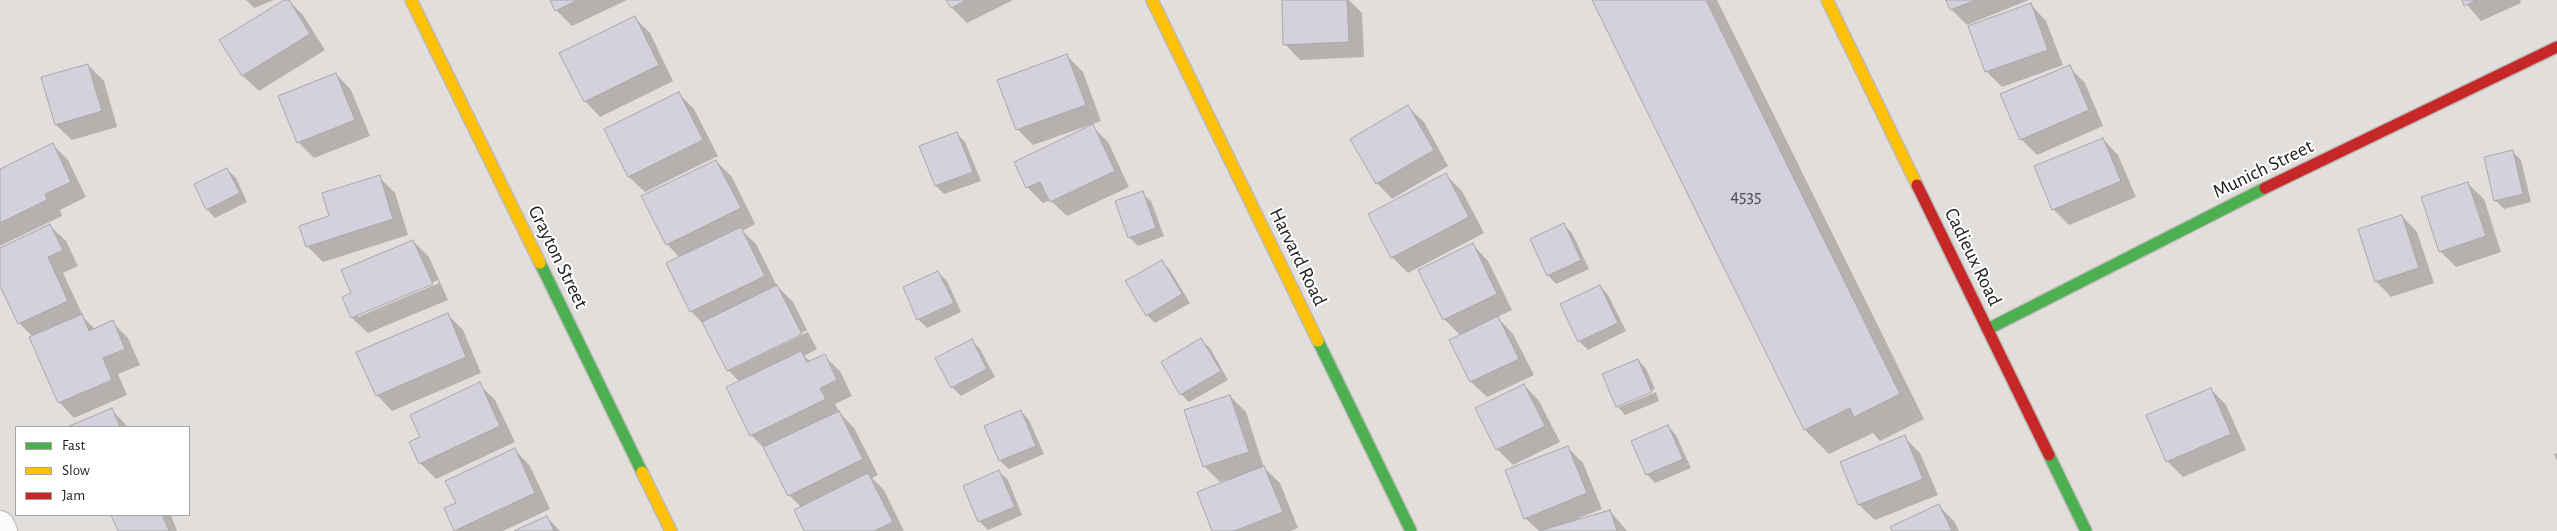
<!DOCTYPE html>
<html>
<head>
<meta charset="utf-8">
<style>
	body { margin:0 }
	#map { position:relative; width:2557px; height:531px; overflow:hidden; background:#e1dedb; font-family:"Alegreya Sans",sans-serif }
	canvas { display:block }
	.legend { position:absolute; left:15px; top:426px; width:175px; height:90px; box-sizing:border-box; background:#fff; border:1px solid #a5a4a3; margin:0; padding:6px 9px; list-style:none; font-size:15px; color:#1e1c1a }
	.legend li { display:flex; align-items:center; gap:10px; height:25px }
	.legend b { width:25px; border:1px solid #a5a4a3 }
</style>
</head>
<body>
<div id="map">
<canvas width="2557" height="531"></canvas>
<ul class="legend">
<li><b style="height:6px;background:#4caf50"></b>Fast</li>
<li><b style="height:6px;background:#ffc107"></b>Slow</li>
<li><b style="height:6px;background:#c62828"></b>Jam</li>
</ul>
</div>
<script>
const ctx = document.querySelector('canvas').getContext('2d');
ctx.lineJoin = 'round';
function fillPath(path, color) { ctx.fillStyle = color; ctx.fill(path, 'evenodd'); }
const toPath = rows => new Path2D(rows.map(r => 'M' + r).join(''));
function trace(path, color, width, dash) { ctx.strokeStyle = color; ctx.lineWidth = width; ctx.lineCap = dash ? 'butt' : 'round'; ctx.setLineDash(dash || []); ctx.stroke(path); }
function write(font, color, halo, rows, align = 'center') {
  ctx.font = font + ' "Alegreya Sans",sans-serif'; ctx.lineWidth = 4; ctx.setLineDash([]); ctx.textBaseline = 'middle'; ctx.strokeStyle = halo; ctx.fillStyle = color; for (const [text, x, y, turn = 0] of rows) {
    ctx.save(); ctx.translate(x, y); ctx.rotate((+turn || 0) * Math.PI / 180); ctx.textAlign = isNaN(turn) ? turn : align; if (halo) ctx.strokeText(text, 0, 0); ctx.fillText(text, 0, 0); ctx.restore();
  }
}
fillPath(toPath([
	[246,0,274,0,254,8],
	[288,0,303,15,325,50,259,91,243,76,221,40],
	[551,0,627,0,572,26,556,10],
	[948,0,1013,0,967,23,952,8],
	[1283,0,1349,0,1362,13,1364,57,1300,60,1285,44],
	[1593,0,1717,0,1924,419,1880,441,1873,433,1829,454,1805,430],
	[1948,0,2029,0,1967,25,1952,10],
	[2463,0,2520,0,2521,3,2481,21],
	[2031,5,2046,21,2063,65,2002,87,1986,71],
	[634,17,650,33,673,81,600,117,585,101],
	[1067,56,1083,72,1101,121,1033,145,1017,129],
	[88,65,104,81,117,127,72,140,56,125],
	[2069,67,2085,83,2103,126,2037,155,2021,139],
	[336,74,351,90,370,136,314,158,298,142],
	[679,94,694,109,718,156,645,192,629,177,606,129],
	[1408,107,1424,122,1448,166,1392,199,1377,183],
	[1092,126,1108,142,1129,187,1067,216,1050,200,1043,203,1028,188,1015,162],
	[957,134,965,142,981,181,944,194,936,186],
	[2103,139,2118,155,2136,197,2069,225,2053,209],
	[53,145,68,160,86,197,60,210,62,216,0,246,0,171],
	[2512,151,2521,160,2531,202,2504,209,2495,200],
	[716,161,732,177,755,224,742,231,756,244,777,286,793,302,807,330,732,367,732,369,808,332,817,349,804,356,811,362,824,356,840,371,852,396,835,404,840,413,854,428,878,475,872,478,884,490,904,531,805,531,802,508,789,495,767,451,751,435,740,382,728,370,706,327,691,311,680,258,667,244],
	[227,169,236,178,247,202,215,218,207,209],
	[1446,175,1462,191,1484,233,1408,273,1392,257],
	[379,177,395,193,408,235,323,262,307,246],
	[2468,184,2484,199,2501,252,2456,267,2440,251],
	[1142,193,1151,201,1164,236,1138,246,1129,237],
	[2402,216,2417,232,2434,283,2391,297,2376,281],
	[1563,224,1572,233,1589,269,1556,284,1548,275],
	[50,226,66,241,78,266,63,273,84,318,95,329,112,322,128,338,140,365,118,374,127,395,74,418,59,402,33,337,19,323,0,283,0,250],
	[413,241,429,257,448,300,368,333,352,318,344,298,353,294],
	[438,280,439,283,358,317,358,314],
	[1473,245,1488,261,1512,310,1497,317,1513,334,1534,375,1487,397,1471,382,1451,341,1461,336,1444,319],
	[1162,262,1170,270,1190,303,1155,323,1147,315],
	[938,272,947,281,961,312,927,328,918,319],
	[1600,286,1608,295,1626,331,1588,350,1579,341],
	[447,314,463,330,481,373,392,411,377,395],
	[1201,340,1210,348,1228,380,1189,402,1181,394],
	[972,341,980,349,995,377,961,396,952,387],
	[1638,360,1646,369,1655,389,1619,404,1619,407,1656,392,1659,401,1625,415,1617,406],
	[479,384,495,400,515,442,436,479,420,463,422,437],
	[1524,385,1539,401,1560,442,1513,465,1497,449],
	[2211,389,2226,405,2246,450,2183,477,2167,461],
	[1230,396,1246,412,1264,468,1280,483,1298,528,1290,531,1213,531,1226,482,1226,480,1220,482,1204,466],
	[112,410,128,427,71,427],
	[1021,411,1029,420,1044,454,1009,469,1000,461,985,426],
	[1668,426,1676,435,1691,468,1655,483,1647,474],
	[1904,437,1920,453,1938,495,1875,520,1859,505,1842,463],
	[1567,447,1583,463,1602,509,1579,518,1579,520,1610,511,1627,531,1539,531,1525,518],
	[515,450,530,466,550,509,503,531,456,531,457,503],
	[2557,453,2557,461,2554,454],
	[999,472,1008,480,1022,515,988,530,979,521],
	[1939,506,1954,521,1959,531,1893,531],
	[112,515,171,515,177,531,119,531],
	[547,517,560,531,517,531]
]), '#0003');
const building = toPath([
	[284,0,289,0,310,34,242,76,219,40,284,0],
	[550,0,578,0,555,11,550,0],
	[946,0,967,0,951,8,946,0],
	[1282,0,1347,0,1349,42,1283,45,1282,0],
	[1592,0,1706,0,1900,394,1854,417,1850,408,1804,430,1592,0],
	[1946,0,1976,0,1950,10,1946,0],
	[2462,0,2477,0,2464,6,2462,0],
	[2031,3,2048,50,1985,72,1968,26,2031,3],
	[635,16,659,65,584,102,559,53,635,16],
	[1067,54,1086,105,1016,130,997,80,1067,54],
	[88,64,102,111,55,125,41,77,88,64],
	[2070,65,2089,110,2020,140,2000,94,2070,65],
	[336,73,355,120,297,143,278,96,336,73],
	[679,92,703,140,628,177,604,129,679,92],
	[1408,105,1434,150,1376,184,1350,139,1408,105],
	[1093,124,1115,171,1050,202,1040,182,1026,188,1014,162,1093,124],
	[957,132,973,172,935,186,919,146,957,132],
	[2103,138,2121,181,2052,210,2034,166,2103,138],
	[53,143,71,182,45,194,47,200,0,223,0,169,53,143],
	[2513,150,2523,194,2494,201,2484,157,2513,150],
	[716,160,741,208,666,245,641,196,716,160],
	[227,168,240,193,206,210,194,184,227,168],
	[1446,173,1469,217,1391,258,1368,214,1446,173],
	[380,175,393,219,306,247,299,226,329,216,322,193,380,175],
	[2468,182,2486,236,2439,252,2421,197,2468,182],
	[1143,191,1156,228,1128,238,1115,201,1143,191],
	[2402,215,2419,268,2375,282,2358,229,2402,215],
	[1564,223,1581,260,1547,276,1530,239,1564,223],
	[50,224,63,250,48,257,68,301,18,324,0,286,0,248,50,224],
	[741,227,765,276,690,312,666,263,741,227],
	[413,240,433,284,351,318,342,297,351,293,341,270,413,240],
	[1473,243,1497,294,1443,320,1418,270,1473,243],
	[1162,260,1182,294,1146,316,1125,281,1162,260],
	[938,271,954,303,917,320,903,287,938,271],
	[777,285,802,334,727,371,702,322,777,285],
	[1600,285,1618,323,1578,342,1560,304,1600,285],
	[448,313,466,357,376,396,356,352,448,313],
	[82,314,89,331,113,320,125,349,103,358,112,380,58,403,29,337,82,314],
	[1498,316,1519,359,1470,382,1449,340,1498,316],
	[1201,338,1221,371,1180,395,1161,362,1201,338],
	[972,339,987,369,951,388,935,358,972,339],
	[801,351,807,362,825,354,837,380,820,388,826,399,750,436,726,387,801,351],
	[1638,359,1652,392,1616,407,1602,374,1638,359],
	[480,382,500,426,419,464,409,442,420,437,410,415,480,382],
	[1524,384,1545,426,1496,450,1475,408,1524,384],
	[2211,388,2231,434,2166,462,2146,415,2211,388],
	[1230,395,1249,452,1203,467,1184,410,1230,395],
	[112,408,120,427,67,427,112,408],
	[1021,410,1036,446,999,461,984,426,1021,410],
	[839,411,863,459,788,496,763,447,839,411],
	[1668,425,1683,459,1646,475,1631,441,1668,425],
	[1905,435,1923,479,1858,505,1840,462,1905,435],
	[1568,446,1587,493,1524,519,1505,470,1568,446],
	[515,448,535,493,454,531,444,508,456,503,445,481,515,448],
	[1264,466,1283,512,1234,531,1212,531,1197,492,1264,466],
	[999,470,1015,507,978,522,963,486,999,470],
	[868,473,893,522,874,531,804,531,794,510,868,473],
	[1939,504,1952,531,1892,531,1890,527,1939,504],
	[1610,510,1617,531,1539,531,1610,510],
	[111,515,162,515,169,531,118,531,111,515],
	[547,516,554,531,514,531,547,516]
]);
fillPath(building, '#d5d0de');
trace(building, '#a9a8a7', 1);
const street = toPath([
	[0,525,3,531]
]);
const fast = toPath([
	[540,263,642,472],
	[1988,329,2265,188],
	[1318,341,1411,531],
	[2049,455,2086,531]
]);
const slow = toPath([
	[411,0,540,263],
	[1152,0,1318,341],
	[1827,0,1917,185],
	[642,472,671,531]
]);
const jam = toPath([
	[1917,185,2049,455],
	[2265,188,2557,47]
]);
trace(street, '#bcbab8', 30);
trace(fast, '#bcbab8', 14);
trace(slow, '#bcbab8', 14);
trace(jam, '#bcbab8', 14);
trace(street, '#fafafa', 28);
trace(fast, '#4caf50', 11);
trace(slow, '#ffc107', 11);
trace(jam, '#c62828', 11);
write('18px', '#4c494b', null, [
	["4535",1746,197]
]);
write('20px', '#1e1c1a', '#fff', [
	["Munich Street",2263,169,-26],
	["Grayton Street",558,257,64],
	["Harvard Road",1298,257,64],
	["Cadieux Road",1973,257,64]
]);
</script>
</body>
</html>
